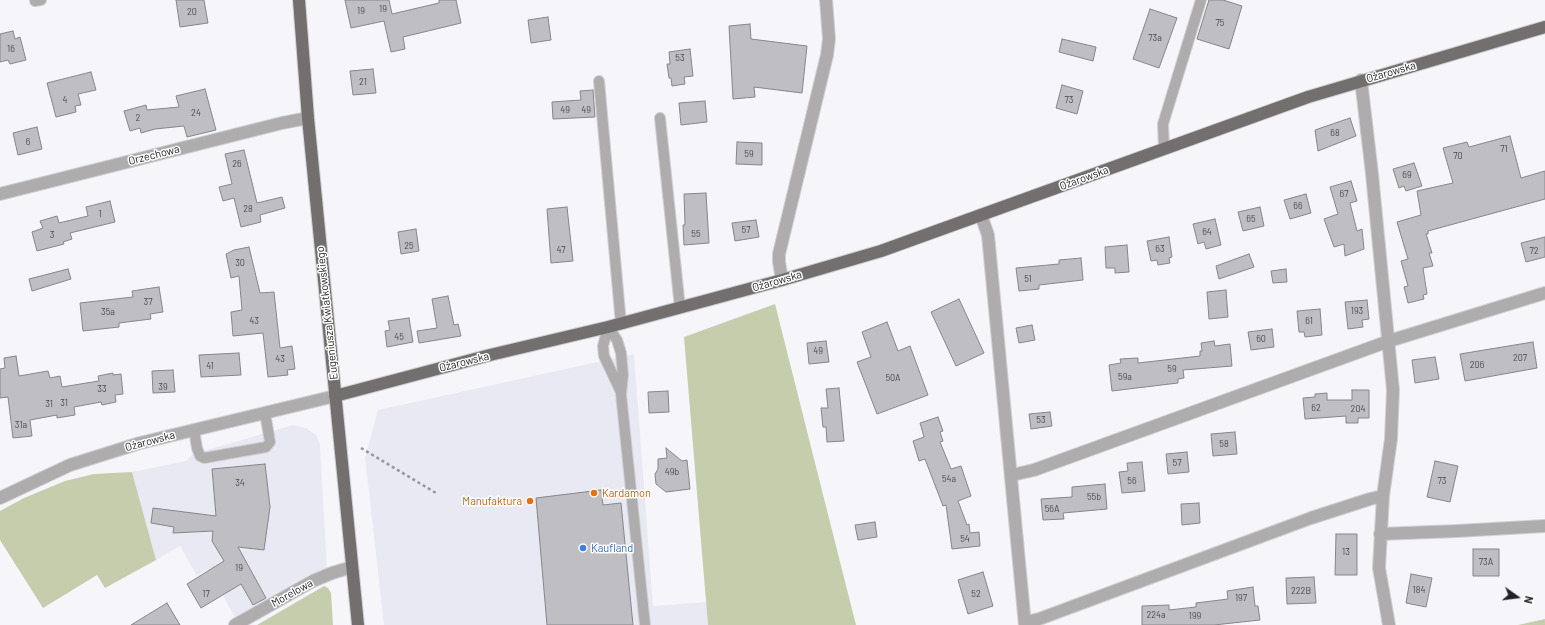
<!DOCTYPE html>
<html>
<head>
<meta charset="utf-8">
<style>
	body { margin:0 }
	#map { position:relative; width:1545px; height:625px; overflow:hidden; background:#f6f6fa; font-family:Barlow,sans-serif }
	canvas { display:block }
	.north { position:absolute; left:1497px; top:577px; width:40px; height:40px; -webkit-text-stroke:3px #fff; paint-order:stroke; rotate:104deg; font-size:11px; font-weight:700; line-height:16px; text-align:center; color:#222224 }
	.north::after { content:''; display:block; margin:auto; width:14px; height:18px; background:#222224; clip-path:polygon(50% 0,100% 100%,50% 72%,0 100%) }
</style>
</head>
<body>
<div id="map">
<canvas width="1545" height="625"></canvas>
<div class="north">N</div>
</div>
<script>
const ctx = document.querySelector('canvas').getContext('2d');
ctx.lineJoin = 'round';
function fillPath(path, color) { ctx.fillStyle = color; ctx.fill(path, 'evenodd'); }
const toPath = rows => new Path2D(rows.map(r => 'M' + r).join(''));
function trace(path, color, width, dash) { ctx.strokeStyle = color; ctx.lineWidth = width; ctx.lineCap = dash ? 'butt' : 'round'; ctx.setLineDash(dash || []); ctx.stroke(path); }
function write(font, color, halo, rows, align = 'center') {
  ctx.font = font + ' Barlow,sans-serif'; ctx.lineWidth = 3; ctx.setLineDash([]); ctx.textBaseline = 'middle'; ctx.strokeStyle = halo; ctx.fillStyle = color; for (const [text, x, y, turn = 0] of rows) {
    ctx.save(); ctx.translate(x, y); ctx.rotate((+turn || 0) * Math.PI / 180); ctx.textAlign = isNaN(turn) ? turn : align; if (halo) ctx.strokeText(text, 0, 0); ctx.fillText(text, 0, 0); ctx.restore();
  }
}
fillPath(toPath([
	[634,354,653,606,706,602,708,625,384,625,365,458,378,410],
	[293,425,306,428,316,435,320,445,327,570,237,621,208,569,197,576,180,546,156,560,132,472,186,461,193,454]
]), '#e9e9f4');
fillPath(toPath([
	[775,304,812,451,856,625,708,625,684,337],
	[132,472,156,560,105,588,97,575,43,608,0,540,0,511,24,498,65,481,94,474],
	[324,586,328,588,331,593,333,625,257,625],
	[1545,619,1545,625,1518,625]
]), '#c5cdac');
const building = toPath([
	[176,0,204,0,208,23,180,27,176,0],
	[345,0,389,0,392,14,439,3,439,0,456,0,461,23,403,37,405,49,391,52,384,21,351,28,345,0],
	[1209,0,1223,0,1242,6,1229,49,1197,39,1209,0],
	[1150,9,1177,18,1159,68,1133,59,1150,9],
	[548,17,551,40,531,43,528,20,548,17],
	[750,24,751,39,807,46,802,93,754,87,755,97,733,99,729,26,750,24],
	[13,31,15,39,20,37,26,60,10,64,8,60,0,62,0,34,13,31],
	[1062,39,1096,47,1093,61,1059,52,1062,39],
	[690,49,693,76,684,77,685,84,672,86,671,78,669,78,667,64,670,64,669,52,690,49],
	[373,69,376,93,353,95,350,71,373,69],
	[91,72,96,90,78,94,81,105,75,106,76,112,56,117,47,83,91,72],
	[1062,85,1083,91,1077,114,1056,108,1062,85],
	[205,89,216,130,187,137,184,126,155,129,141,133,140,128,130,131,124,111,146,105,147,110,179,107,176,96,205,89],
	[593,90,595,117,553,119,552,102,581,100,580,91,593,90],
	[705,101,707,122,681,125,679,103,705,101],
	[1350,118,1356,136,1318,151,1315,130,1350,118],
	[37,127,42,149,18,155,13,133,37,127],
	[1510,136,1521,178,1545,171,1545,199,1428,231,1428,234,1426,234,1432,253,1429,253,1433,266,1423,268,1427,294,1423,295,1424,299,1408,303,1404,287,1408,286,1401,261,1408,259,1397,222,1421,215,1417,191,1453,183,1443,148,1467,142,1469,147,1510,136],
	[737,142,762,143,762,165,736,164,737,142],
	[244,150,257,203,282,197,285,208,260,215,261,222,241,227,234,198,223,201,219,187,232,184,225,154,244,150],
	[1414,163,1422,186,1406,191,1404,186,1399,188,1393,169,1414,163],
	[1351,181,1357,201,1350,203,1357,231,1362,229,1364,249,1345,256,1344,244,1334,247,1324,219,1338,214,1330,187,1351,181],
	[706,193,709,243,684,245,683,225,685,225,684,194,706,193],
	[1306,194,1311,213,1290,219,1284,200,1306,194],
	[110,201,115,222,70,233,72,239,63,242,64,244,37,251,32,232,43,228,40,221,57,216,59,223,88,216,86,207,110,201],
	[567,207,573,261,551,263,547,209,567,207],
	[1260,207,1264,226,1243,231,1238,212,1260,207],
	[1215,219,1221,245,1206,249,1204,242,1198,244,1193,224,1215,219],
	[756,220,759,237,735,241,732,223,756,220],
	[416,229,419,251,401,254,398,232,416,229],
	[1169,237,1172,257,1169,258,1170,263,1158,265,1157,260,1151,261,1147,241,1169,237],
	[1545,237,1545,257,1526,262,1521,243,1545,237],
	[1127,245,1129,272,1115,273,1115,268,1106,268,1105,247,1127,245],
	[249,247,260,293,274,292,280,348,292,346,295,369,287,370,288,375,268,377,263,333,233,336,231,312,242,310,239,276,231,278,226,254,234,250,249,247],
	[1249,254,1254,267,1219,279,1216,266,1249,254],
	[1081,258,1083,280,1039,285,1039,289,1019,291,1016,268,1059,264,1059,260,1081,258],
	[68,269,71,279,32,291,29,279,68,269],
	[1286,269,1287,282,1273,283,1271,271,1286,269],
	[159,287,163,312,150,314,151,319,119,323,119,327,83,331,80,303,133,297,132,291,159,287],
	[1226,290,1228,317,1209,319,1207,292,1226,290],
	[448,296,454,325,458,324,461,336,419,343,417,331,437,328,432,299,448,296],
	[959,299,984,353,956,366,931,312,959,299],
	[1367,300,1369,319,1362,320,1363,327,1348,329,1345,302,1367,300],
	[1320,309,1322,335,1305,337,1304,332,1299,332,1297,311,1320,309],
	[409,318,413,342,387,347,385,331,390,330,388,321,409,318],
	[887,322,898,351,910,346,928,395,877,414,857,362,871,357,862,332,887,322],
	[1032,325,1035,340,1019,343,1016,328,1032,325],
	[1272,329,1274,347,1251,350,1248,332,1272,329],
	[826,341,829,362,809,364,807,343,826,341],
	[1214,341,1215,346,1230,344,1232,366,1183,370,1184,378,1178,379,1178,383,1112,391,1109,365,1121,363,1120,359,1138,358,1138,363,1200,356,1200,351,1202,351,1201,343,1214,341],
	[1533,342,1537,368,1465,381,1460,354,1533,342],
	[239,353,241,375,201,377,199,355,239,353],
	[16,356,19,376,48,371,50,378,60,376,62,387,99,381,98,376,113,373,113,375,121,374,123,394,115,395,116,402,102,405,101,402,74,407,75,415,57,418,57,415,30,420,32,436,13,438,8,397,0,398,0,369,5,368,4,358,16,356],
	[1435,357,1439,379,1415,383,1412,360,1435,357],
	[173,370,175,392,153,393,152,371,173,370],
	[839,388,844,441,827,442,826,427,823,427,821,408,828,408,826,389,839,388],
	[1352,390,1369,390,1369,418,1358,418,1358,423,1346,423,1346,416,1305,419,1303,398,1315,397,1315,394,1327,393,1327,400,1352,400,1352,390],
	[668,391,669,412,649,413,648,392,668,391],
	[1050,412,1052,426,1031,429,1029,414,1050,412],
	[938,417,943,431,940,432,943,441,940,442,951,469,961,466,971,496,958,501,967,525,969,524,970,533,979,532,980,546,952,549,946,505,943,506,925,459,919,461,913,441,924,437,920,423,938,417],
	[1235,432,1237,454,1213,456,1211,434,1235,432],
	[666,448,682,461,687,460,690,489,666,492,656,484,655,474,658,469,658,459,667,458,666,448],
	[1187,452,1189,472,1168,474,1166,454,1187,452],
	[1435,461,1458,466,1450,502,1427,497,1435,461],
	[1142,462,1145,491,1122,493,1119,472,1128,471,1127,463,1142,462],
	[265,464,270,507,264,550,238,547,266,598,253,605,241,584,201,608,187,584,224,561,212,541,213,531,173,533,174,527,151,523,153,508,216,516,212,469,265,464],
	[1105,484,1107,509,1063,513,1064,519,1043,520,1041,499,1072,497,1072,487,1105,484],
	[601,490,603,505,621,503,633,625,547,625,536,498,601,490],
	[1199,503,1200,523,1182,525,1181,504,1199,503],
	[875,522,877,537,858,540,855,525,875,522],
	[1336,534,1357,534,1357,575,1335,575,1336,534],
	[1473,549,1499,549,1499,576,1473,576,1473,549],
	[983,572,993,606,968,614,958,580,983,572],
	[1411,574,1432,578,1426,607,1406,603,1411,574],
	[1314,577,1316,603,1287,604,1286,578,1314,577],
	[1253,587,1255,606,1258,606,1260,620,1214,625,1142,625,1142,606,1169,605,1169,610,1196,607,1196,603,1228,599,1227,591,1253,587],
	[167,603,180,625,131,625,167,603]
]);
fillPath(building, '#bfbfc3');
trace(building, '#86868a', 1);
const service = toPath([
	[35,1,41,0],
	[599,81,621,324],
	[660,118,680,308],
	[1164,148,1163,124,1201,0],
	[608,327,617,340,621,353,623,375,621,394,645,625],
	[608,327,603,346,604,356,621,392],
	[194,430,197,448,200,456,204,458,266,447,270,442,265,413]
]);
const minor = toPath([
	[1361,80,1372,174,1393,390,1391,439,1383,496,1379,568,1389,625],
	[0,194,282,123,308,118],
	[981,215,988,235,1025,625],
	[782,280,779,262,779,254,827,55,829,39,826,0],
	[1012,475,1034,470,1389,341,1545,293],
	[1380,534,1457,531,1545,526],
	[1025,622,1039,619,1311,518,1370,499,1383,496],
	[235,625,313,581,332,573,352,567]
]);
const tertiary = toPath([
	[0,498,70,465,140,443,335,396]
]);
const primary = toPath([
	[299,0,308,118,358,625],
	[335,396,490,355,608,327,782,280,881,251,1308,97,1545,27]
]);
trace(service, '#d0d0d3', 12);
trace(minor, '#d0d0d3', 14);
trace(tertiary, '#d0d0d3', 14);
trace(primary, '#d0d0d3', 14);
trace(toPath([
	[361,448,436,493]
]), '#969699', 2.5, [3, 3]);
trace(service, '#aeacac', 10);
trace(minor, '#aeacac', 12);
trace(tertiary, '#aeacac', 12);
trace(primary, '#726f6e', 12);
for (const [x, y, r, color] of [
	[594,493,4,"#e8710a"],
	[530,501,4,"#e8710a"],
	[583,548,4,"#3f7fe0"]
]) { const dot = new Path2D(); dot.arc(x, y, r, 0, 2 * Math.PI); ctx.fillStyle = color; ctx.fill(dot); trace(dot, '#fff', 1.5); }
write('9px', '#49494c', null, [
	["19",383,9],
	["19",361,11],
	["20",192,12],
	["75",1220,23],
	["73a",1155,38],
	["16",11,49],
	["53",680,58],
	["21",363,82],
	["4",65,100],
	["73",1069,100],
	["49",565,110],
	["49",586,110],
	["24",196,113],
	["2",138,118],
	["68",1335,133],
	["6",28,142],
	["71",1504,149],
	["59",749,154],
	["70",1458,156],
	["26",237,164],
	["69",1407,175],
	["67",1344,194],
	["66",1298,206],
	["28",248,209],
	["1",100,214],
	["65",1251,219],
	["57",746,230],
	["64",1207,232],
	["55",696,234],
	["3",52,235],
	["25",409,246],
	["63",1160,249],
	["47",561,250],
	["72",1534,251],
	["30",240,263],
	["51",1028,279],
	["37",148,302],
	["193",1357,311],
	["35a",108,312],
	["43",254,321],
	["61",1309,321],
	["45",399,337],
	["60",1261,339],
	["49",818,351],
	["207",1520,358],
	["43",280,359],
	["206",1477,365],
	["41",210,366],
	["59",1172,369],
	["59a",1125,377],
	["50A",893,378],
	["39",163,387],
	["33",102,389],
	["31",64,403],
	["31",49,404],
	["62",1316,408],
	["204",1358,409],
	["53",1041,420],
	["31a",21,425],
	["58",1224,444],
	["57",1177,463],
	["49b",672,472],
	["54a",949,479],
	["56",1132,481],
	["73",1442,481],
	["34",240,483],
	["55b",1094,497],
	["56A",1052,509],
	["54",965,539],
	["13",1346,552],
	["73A",1486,562],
	["19",239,568],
	["184",1419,590],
	["222B",1301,591],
	["17",206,594],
	["52",976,594],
	["197",1241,598],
	["224a",1156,615],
	["199",1195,616]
]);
write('11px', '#222224', '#fff', [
	["Ożarowska",1391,72,-16],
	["Orzechowa",154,155,-14],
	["Ożarowska",1084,178,-20],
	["Ożarowska",777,281,-16],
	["Eugeniusza Kwiatkowskiego",327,313,-96],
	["Ożarowska",464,362,-14],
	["Ożarowska",150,441,-15],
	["Morelowa",292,593,-29]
]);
write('11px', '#c56008', '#fff', [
	["Kardamon",602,493],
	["Manufaktura",522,501,"right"]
], 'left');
write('11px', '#366cbe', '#fff', [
	["Kaufland",591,548]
], 'left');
</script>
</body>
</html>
